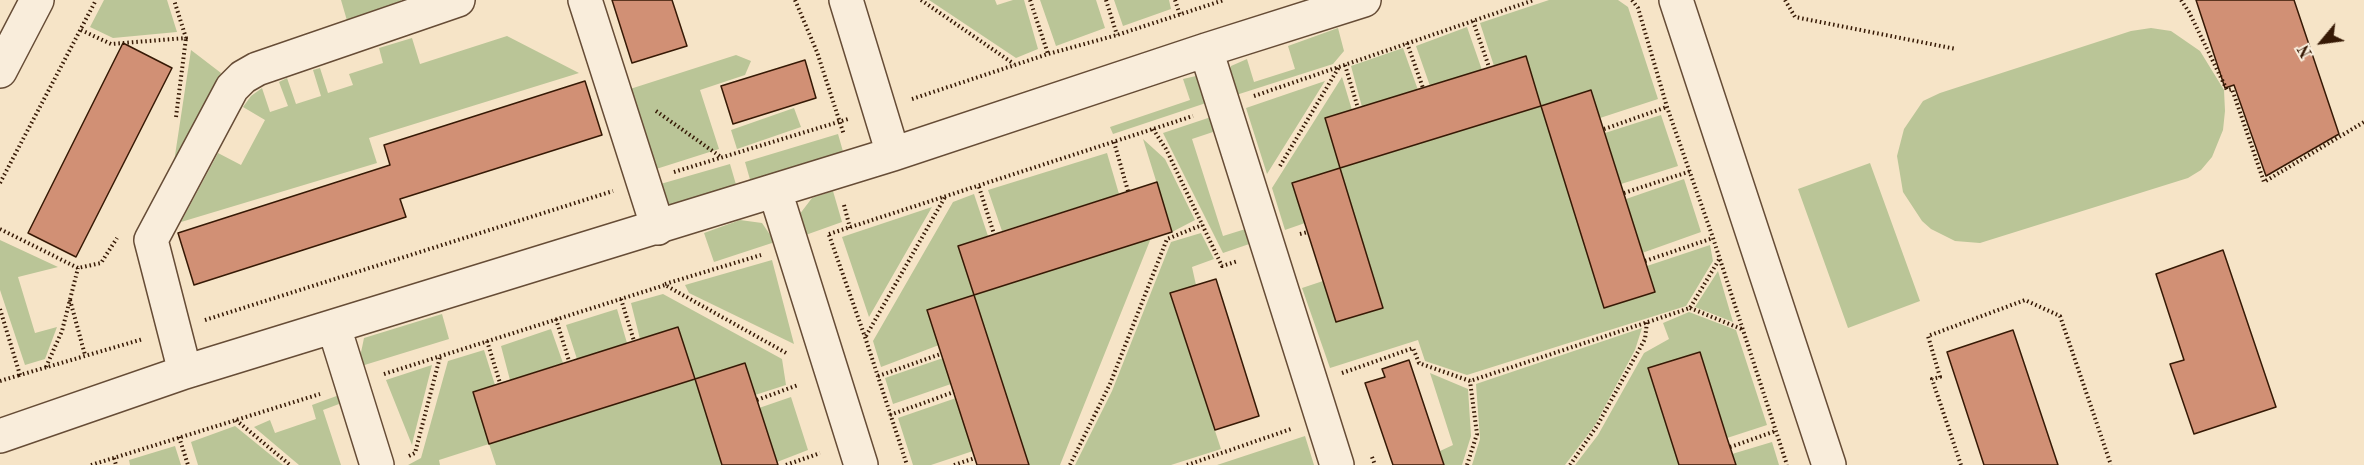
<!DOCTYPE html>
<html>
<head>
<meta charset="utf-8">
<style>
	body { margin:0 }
	#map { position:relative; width:2364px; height:465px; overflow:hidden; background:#f6e4c7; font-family:"Old Standard TT",serif }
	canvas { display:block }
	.north { position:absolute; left:2292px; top:12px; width:60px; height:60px; -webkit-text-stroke:4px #f9eddb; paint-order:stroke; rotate:241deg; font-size:16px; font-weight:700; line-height:24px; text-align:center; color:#361905 }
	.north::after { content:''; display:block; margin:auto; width:21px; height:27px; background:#361905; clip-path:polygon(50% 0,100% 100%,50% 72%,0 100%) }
</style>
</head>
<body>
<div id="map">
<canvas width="2364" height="465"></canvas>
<div class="north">N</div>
</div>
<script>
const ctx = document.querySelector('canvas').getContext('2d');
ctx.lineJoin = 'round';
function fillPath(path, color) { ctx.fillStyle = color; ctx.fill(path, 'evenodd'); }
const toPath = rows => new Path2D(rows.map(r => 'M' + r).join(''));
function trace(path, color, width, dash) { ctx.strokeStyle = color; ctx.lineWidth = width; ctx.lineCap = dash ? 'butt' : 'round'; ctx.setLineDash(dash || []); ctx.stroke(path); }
fillPath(toPath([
	[104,0,167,0,177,32,113,38,90,27],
	[341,0,401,0,403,6,348,24],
	[929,0,995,0,997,5,1013,0,1024,0,1038,49,1016,58],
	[1040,0,1096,0,1105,28,1056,46],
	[1114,0,1169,0,1171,9,1123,26],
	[1549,0,1618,0,1628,7,1658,99,1600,118,1591,90,1541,106,1604,307,1647,266,1710,245,1713,261,1686,306,1467,375,1425,361,1418,340,1330,368,1302,288,1323,281,1336,322,1383,307,1340,168,1292,183,1305,223,1285,230,1272,188,1342,77,1352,110,1325,119,1340,168,1541,106,1494,66,1480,23],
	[1467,27,1482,70,1430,86,1416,46],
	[1338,28,1344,51,1333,64,1233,96,1227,77,1231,66,1247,59,1254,82,1295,69,1288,46],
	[2151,28,2171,31,2200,51,2224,90,2225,111,2223,130,2212,157,2201,170,2188,178,1980,243,1955,241,1931,229,1922,221,1903,192,1897,156,1904,129,1923,101,1940,93,2131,31],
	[507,36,579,73,369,138,377,163,181,222,218,153,241,165,265,120,243,107,251,96,262,88,270,112,288,106,279,82,287,78,296,104,321,96,313,70,320,68,328,93,353,85,349,74,383,63,379,48,412,38,420,64],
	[1403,48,1418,90,1362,107,1351,66],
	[191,50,221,73,174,162],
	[736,55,751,61,745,75,700,90,719,149,653,170,627,90],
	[1196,76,1204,83,1212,101,1113,134,1110,127,1190,100,1183,79],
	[1325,81,1267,174,1246,108],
	[794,108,801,127,737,149,731,130],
	[1217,115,1222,129,1192,139,1223,236,1252,227,1258,241,1223,253,1163,133],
	[1661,115,1678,166,1621,184,1605,133],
	[838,134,844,155,751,183,745,162],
	[1143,139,1165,159,1195,220,1172,232],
	[1107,153,1119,194,1002,231,988,190],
	[1870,163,1920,301,1848,328,1798,189],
	[730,164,737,188,681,204,667,204,657,185],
	[1684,179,1701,232,1642,253,1626,199],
	[833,191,842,222,800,237,799,215,812,198],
	[974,194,988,236,958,246,974,295,1151,238,1060,465,1029,465,939,345,881,367,873,341,953,202],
	[932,207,869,317,842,237],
	[740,220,762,223,775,242,714,262,704,233],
	[1201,233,1214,259,1192,267,1196,285,1170,294,1221,449,1171,465,1075,465,1112,391,1171,242],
	[0,240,58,267,18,277,35,333,57,327,45,359,25,365,0,290],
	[772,260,794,344,689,293,685,285],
	[1718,271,1733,322,1695,307],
	[663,294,782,359,786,385,755,395,745,363,695,379,722,465,496,465,489,444,439,460,440,465,408,465,421,458,448,361,484,350,495,385,473,392,489,444,694,379,678,327,640,339,631,303],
	[617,309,627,343,577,359,566,325],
	[1689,312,1736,330,1767,425,1727,438,1700,352,1648,368,1679,465,1575,465,1598,435,1644,353,1669,339,1663,323],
	[442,314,449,339,358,367,364,338],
	[1642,328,1635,350,1595,425,1565,465,1472,465,1480,439,1476,384],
	[551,329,563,363,510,380,501,346],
	[943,358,951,384,893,404,885,378],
	[432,365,413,440,412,445,386,380],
	[1430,373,1468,389,1471,436,1462,465,1444,465,1440,451,1453,445],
	[342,394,347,401,323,410,341,465,299,465,254,427,270,420,275,433,316,419,312,405],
	[791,397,808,450,777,462,759,408],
	[956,398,973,451,931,465,913,465,898,418],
	[235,426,283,465,198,465,191,442],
	[1305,436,1314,465,1217,465],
	[1772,442,1779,465,1736,465,1732,454],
	[175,446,181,465,130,465,129,460]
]), '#bac597');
const building = toPath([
	[612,0,672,0,687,46,632,63,612,0],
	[2196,0,2294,0,2339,134,2266,176,2234,85,2225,88,2196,0],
	[123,43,172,68,76,257,28,233,123,43],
	[1526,56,1541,106,1340,168,1325,118,1526,56],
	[805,60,816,98,733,124,721,86,805,60],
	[585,81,602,135,400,199,406,217,194,285,178,233,390,165,384,145,585,81],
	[1591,90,1655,292,1604,308,1541,106,1591,90],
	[1340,168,1383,308,1336,322,1292,183,1340,168],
	[1157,182,1172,232,974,295,958,246,1157,182],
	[2223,250,2276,407,2194,434,2170,364,2184,360,2156,274,2223,250],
	[1216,279,1259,416,1215,430,1170,293,1216,279],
	[974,295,1029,465,977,465,927,310,974,295],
	[678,327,695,379,489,444,473,392,678,327],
	[2013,330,2058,465,1984,465,1947,352,2013,330],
	[1700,352,1727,438,1736,465,1679,465,1648,368,1700,352],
	[1409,360,1444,465,1393,465,1365,383,1385,377,1382,369,1409,360],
	[745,363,757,400,778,465,722,465,695,379,745,363]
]);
fillPath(building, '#d19075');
trace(building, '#361905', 1.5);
const minor = toPath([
	[585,0,658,228],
	[846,0,893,154],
	[1676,0,1829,465],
	[1206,50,1337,465],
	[0,71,37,0],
	[775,191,861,465],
	[334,327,377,465],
	[185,372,151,240,232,88,243,77,257,69,458,0],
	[0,436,185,372,893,154,1206,50,1364,0]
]);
trace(minor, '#664c36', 36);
trace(toPath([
	[795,0,817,52,844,135],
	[921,0,1014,64],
	[1030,0,1048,54],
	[1106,0,1117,35],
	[1175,0,1180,15],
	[1632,0,1638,8,1667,107,1713,238,1787,465],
	[1785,0,1795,17,1956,49],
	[2181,0,2189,12,2227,90,2232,89,2264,182,2364,122],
	[1473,21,1489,67],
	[81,30,111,44,186,38,174,0],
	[1407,43,1423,88],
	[1345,65,1358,108],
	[1254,96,1534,0],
	[912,99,1048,54,1117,35,1224,0],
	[656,111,721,157],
	[176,117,186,38],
	[1153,129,1166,149,1222,266,1238,261],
	[1604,129,1667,107],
	[1114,142,1128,191],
	[1280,166,1339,67],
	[674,172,848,119],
	[0,183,96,0],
	[979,187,994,234],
	[1624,193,1691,171],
	[844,205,850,228],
	[0,229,78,268,101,263,117,238],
	[829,234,1193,116],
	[1300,234,1308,232],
	[829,235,865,337,907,465],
	[1645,261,1713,238],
	[665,284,761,255],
	[621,299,634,341],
	[70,300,85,355],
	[1690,308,1744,330],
	[0,309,20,375,143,339],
	[556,319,569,361],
	[205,320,613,191],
	[866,336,945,197],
	[487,341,500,383],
	[46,367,62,331,78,268],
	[1342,373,1413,348,1419,363,1470,381,1690,308,1720,258],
	[384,374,665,285,788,354],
	[878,376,941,354],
	[0,381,20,375],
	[757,400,798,385],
	[890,415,954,392],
	[236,420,290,465],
	[179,437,188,465],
	[1730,447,1776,431],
	[409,456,415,453,440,357],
	[1372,457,1375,465],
	[114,458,116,465],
	[91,465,320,394],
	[786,465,820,453],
	[954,465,975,458],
	[1070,465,1110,384,1167,239,1202,225],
	[1187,465,1291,429],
	[1467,465,1477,434,1470,381],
	[1570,465,1597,426,1645,339,1647,322],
	[1961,465,1932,379,1940,377,1928,336,2025,300,2060,316,2111,465]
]), '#361905', 4, [1.5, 3]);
trace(minor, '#f9eddb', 33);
</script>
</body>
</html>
